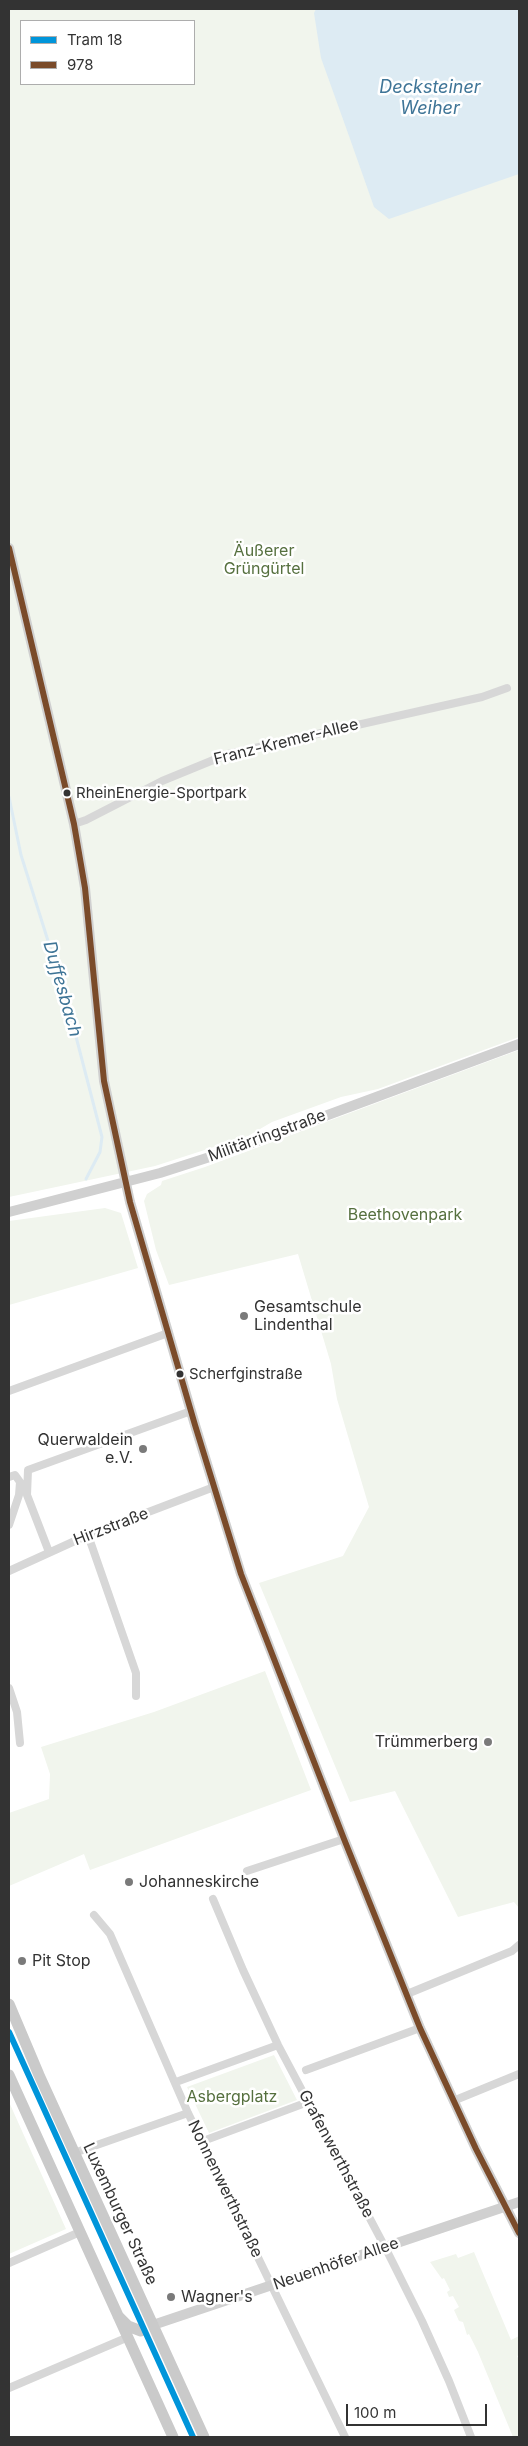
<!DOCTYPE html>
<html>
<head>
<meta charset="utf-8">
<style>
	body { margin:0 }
	#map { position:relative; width:528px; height:2446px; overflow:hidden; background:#fff; font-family:Inter,sans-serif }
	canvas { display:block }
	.frame { position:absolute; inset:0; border:10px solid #333; pointer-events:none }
	.legend { position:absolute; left:20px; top:20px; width:175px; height:65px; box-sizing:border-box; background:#fff; border:1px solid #adadad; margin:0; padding:6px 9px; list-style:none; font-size:15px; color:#333 }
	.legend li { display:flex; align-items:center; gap:10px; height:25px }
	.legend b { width:25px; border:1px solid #adadad }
	.scale { position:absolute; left:346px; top:2404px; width:141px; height:22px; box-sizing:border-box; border:2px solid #333; border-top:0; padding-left:6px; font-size:15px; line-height:18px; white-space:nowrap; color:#333; -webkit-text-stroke:4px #fff; paint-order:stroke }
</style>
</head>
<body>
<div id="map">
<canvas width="528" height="2446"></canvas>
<div class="frame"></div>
<ul class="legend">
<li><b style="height:6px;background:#0095da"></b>Tram 18</li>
<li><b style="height:6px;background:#7a4b2a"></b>978</li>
</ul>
<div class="scale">100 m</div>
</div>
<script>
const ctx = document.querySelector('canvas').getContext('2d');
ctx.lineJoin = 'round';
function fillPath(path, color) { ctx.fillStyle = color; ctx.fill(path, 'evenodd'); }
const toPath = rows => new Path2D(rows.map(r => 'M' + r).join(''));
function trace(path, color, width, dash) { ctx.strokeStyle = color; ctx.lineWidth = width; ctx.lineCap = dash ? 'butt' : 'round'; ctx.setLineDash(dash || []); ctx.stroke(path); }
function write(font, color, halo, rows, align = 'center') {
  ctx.font = font + ' Inter,sans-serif'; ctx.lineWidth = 5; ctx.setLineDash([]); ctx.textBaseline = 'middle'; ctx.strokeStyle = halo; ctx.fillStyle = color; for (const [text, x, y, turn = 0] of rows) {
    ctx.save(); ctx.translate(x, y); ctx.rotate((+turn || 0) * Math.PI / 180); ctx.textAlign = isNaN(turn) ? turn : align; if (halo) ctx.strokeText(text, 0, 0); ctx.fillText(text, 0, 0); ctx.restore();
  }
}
fillPath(toPath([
	[9,9,519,9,519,1037,378,1089,341,1097,272,1122,248,1136,155,1166,9,1197],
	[21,21,194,21,194,84,21,84],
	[519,1050,519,1908,514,1902,458,1917,395,1791,350,1802,259,1583,343,1556,369,1507,337,1399,331,1364,298,1254,169,1285,156,1250,144,1201,147,1194,161,1185,162,1181,205,1167],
	[105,1208,121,1213,138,1268,9,1305,9,1221],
	[265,1671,311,1790,90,1870,84,1854,9,1886,9,1813,49,1799,50,1774,41,1747,154,1712],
	[274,2055,297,2100,209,2133,187,2087],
	[9,2102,66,2229,9,2254],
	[474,2252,511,2340,519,2336,519,2355,517,2356,519,2360,519,2437,513,2437,478,2352,469,2334,467,2335,463,2322,459,2321,454,2310,459,2307,453,2296,449,2297,447,2292,450,2290,444,2278,442,2279,430,2262,456,2254,458,2258]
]), '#f1f5ed');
fillPath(toPath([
	[316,9,519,9,519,174,389,219,374,207,349,136,321,58,314,13]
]), '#ddebf3');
trace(toPath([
	[9,797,21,855,66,998,102,1137,100,1152,86,1179]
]), '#ddebf3', 3);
trace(toPath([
	[74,824,86,820,162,781,228,754,482,697,507,688],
	[9,1391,168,1333],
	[9,1477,15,1475,20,1482,19,1495,9,1525],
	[88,1535,136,1673,136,1696],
	[49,1552,27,1495,28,1470,191,1411],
	[9,1571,88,1535,214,1487],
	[9,1688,17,1712,20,1743],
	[247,1871,344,1839],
	[213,1899,243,1970,278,2045,386,2249,422,2321,449,2381,471,2437],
	[94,1915,110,1934,188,2113,345,2437],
	[407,1994,512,1951,519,1945],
	[306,2070,420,2028],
	[176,2082,278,2045],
	[453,2101,519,2074],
	[203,2141,308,2102],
	[74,2153,188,2113],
	[9,2263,80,2232],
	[9,2388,126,2338]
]), '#d7d7d7', 8);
trace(toPath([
	[9,548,74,824,85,888,104,1081,130,1202,195,1425,241,1574,344,1839,420,2028,476,2149,519,2233],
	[9,1212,160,1173,247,1145,519,1044],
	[153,2325,519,2202]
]), '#d0d0d0', 10);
trace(toPath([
	[9,2004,39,2075,204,2437],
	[9,2075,173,2437],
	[118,2316,128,2326,141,2331]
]), '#cacaca', 11);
trace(toPath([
	[9,548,74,824,85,888,104,1081,130,1202,195,1425,241,1574,344,1839,420,2028,476,2149,519,2233]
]), '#7a4b2a', 6);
trace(toPath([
	[9,2032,193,2437]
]), '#0095da', 6);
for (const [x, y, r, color] of [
	[67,793,4.5,"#333"],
	[244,1316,5,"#7a7a7a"],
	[180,1374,4.5,"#333"],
	[143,1449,5,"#7a7a7a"],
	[488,1742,5,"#7a7a7a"],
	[129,1882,5,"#7a7a7a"],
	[22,1961,5,"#7a7a7a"],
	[171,2297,5,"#7a7a7a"]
]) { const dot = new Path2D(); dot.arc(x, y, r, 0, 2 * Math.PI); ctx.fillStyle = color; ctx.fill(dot); trace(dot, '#fff', 2); }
write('15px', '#333', '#fff', [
	["RheinEnergie-Sportpark",76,793],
	["Scherfginstraße",189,1374]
], 'left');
write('16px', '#56703f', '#fff', [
	["Äußerer",264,551],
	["Grüngürtel",264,569],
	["Beethovenpark",405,1215],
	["Asbergplatz",232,2097]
]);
write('16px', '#333', '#fff', [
	["Franz-Kremer-Allee",286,742,-14],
	["Militärringstraße",267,1136,-20],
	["Hirzstraße",111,1527,-21],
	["Grafenwerthstraße",336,2154,62],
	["Nonnenwerthstraße",225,2189,64],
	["Luxemburger Straße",120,2214,65],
	["Neuenhöfer Allee",336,2264,-19]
]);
write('16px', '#333', '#fff', [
	["Gesamtschule",254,1307],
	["Lindenthal",254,1325],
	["Querwaldein",133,1440,"right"],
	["e.V.",133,1458,"right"],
	["Trümmerberg",478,1742,"right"],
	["Johanneskirche",139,1882],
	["Pit Stop",32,1961],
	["Wagner's",181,2297]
], 'left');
write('italic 18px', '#3f7597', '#fff', [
	["Decksteiner",430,88],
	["Weiher",430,109],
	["Duffesbach",62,989,74]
]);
</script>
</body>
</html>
